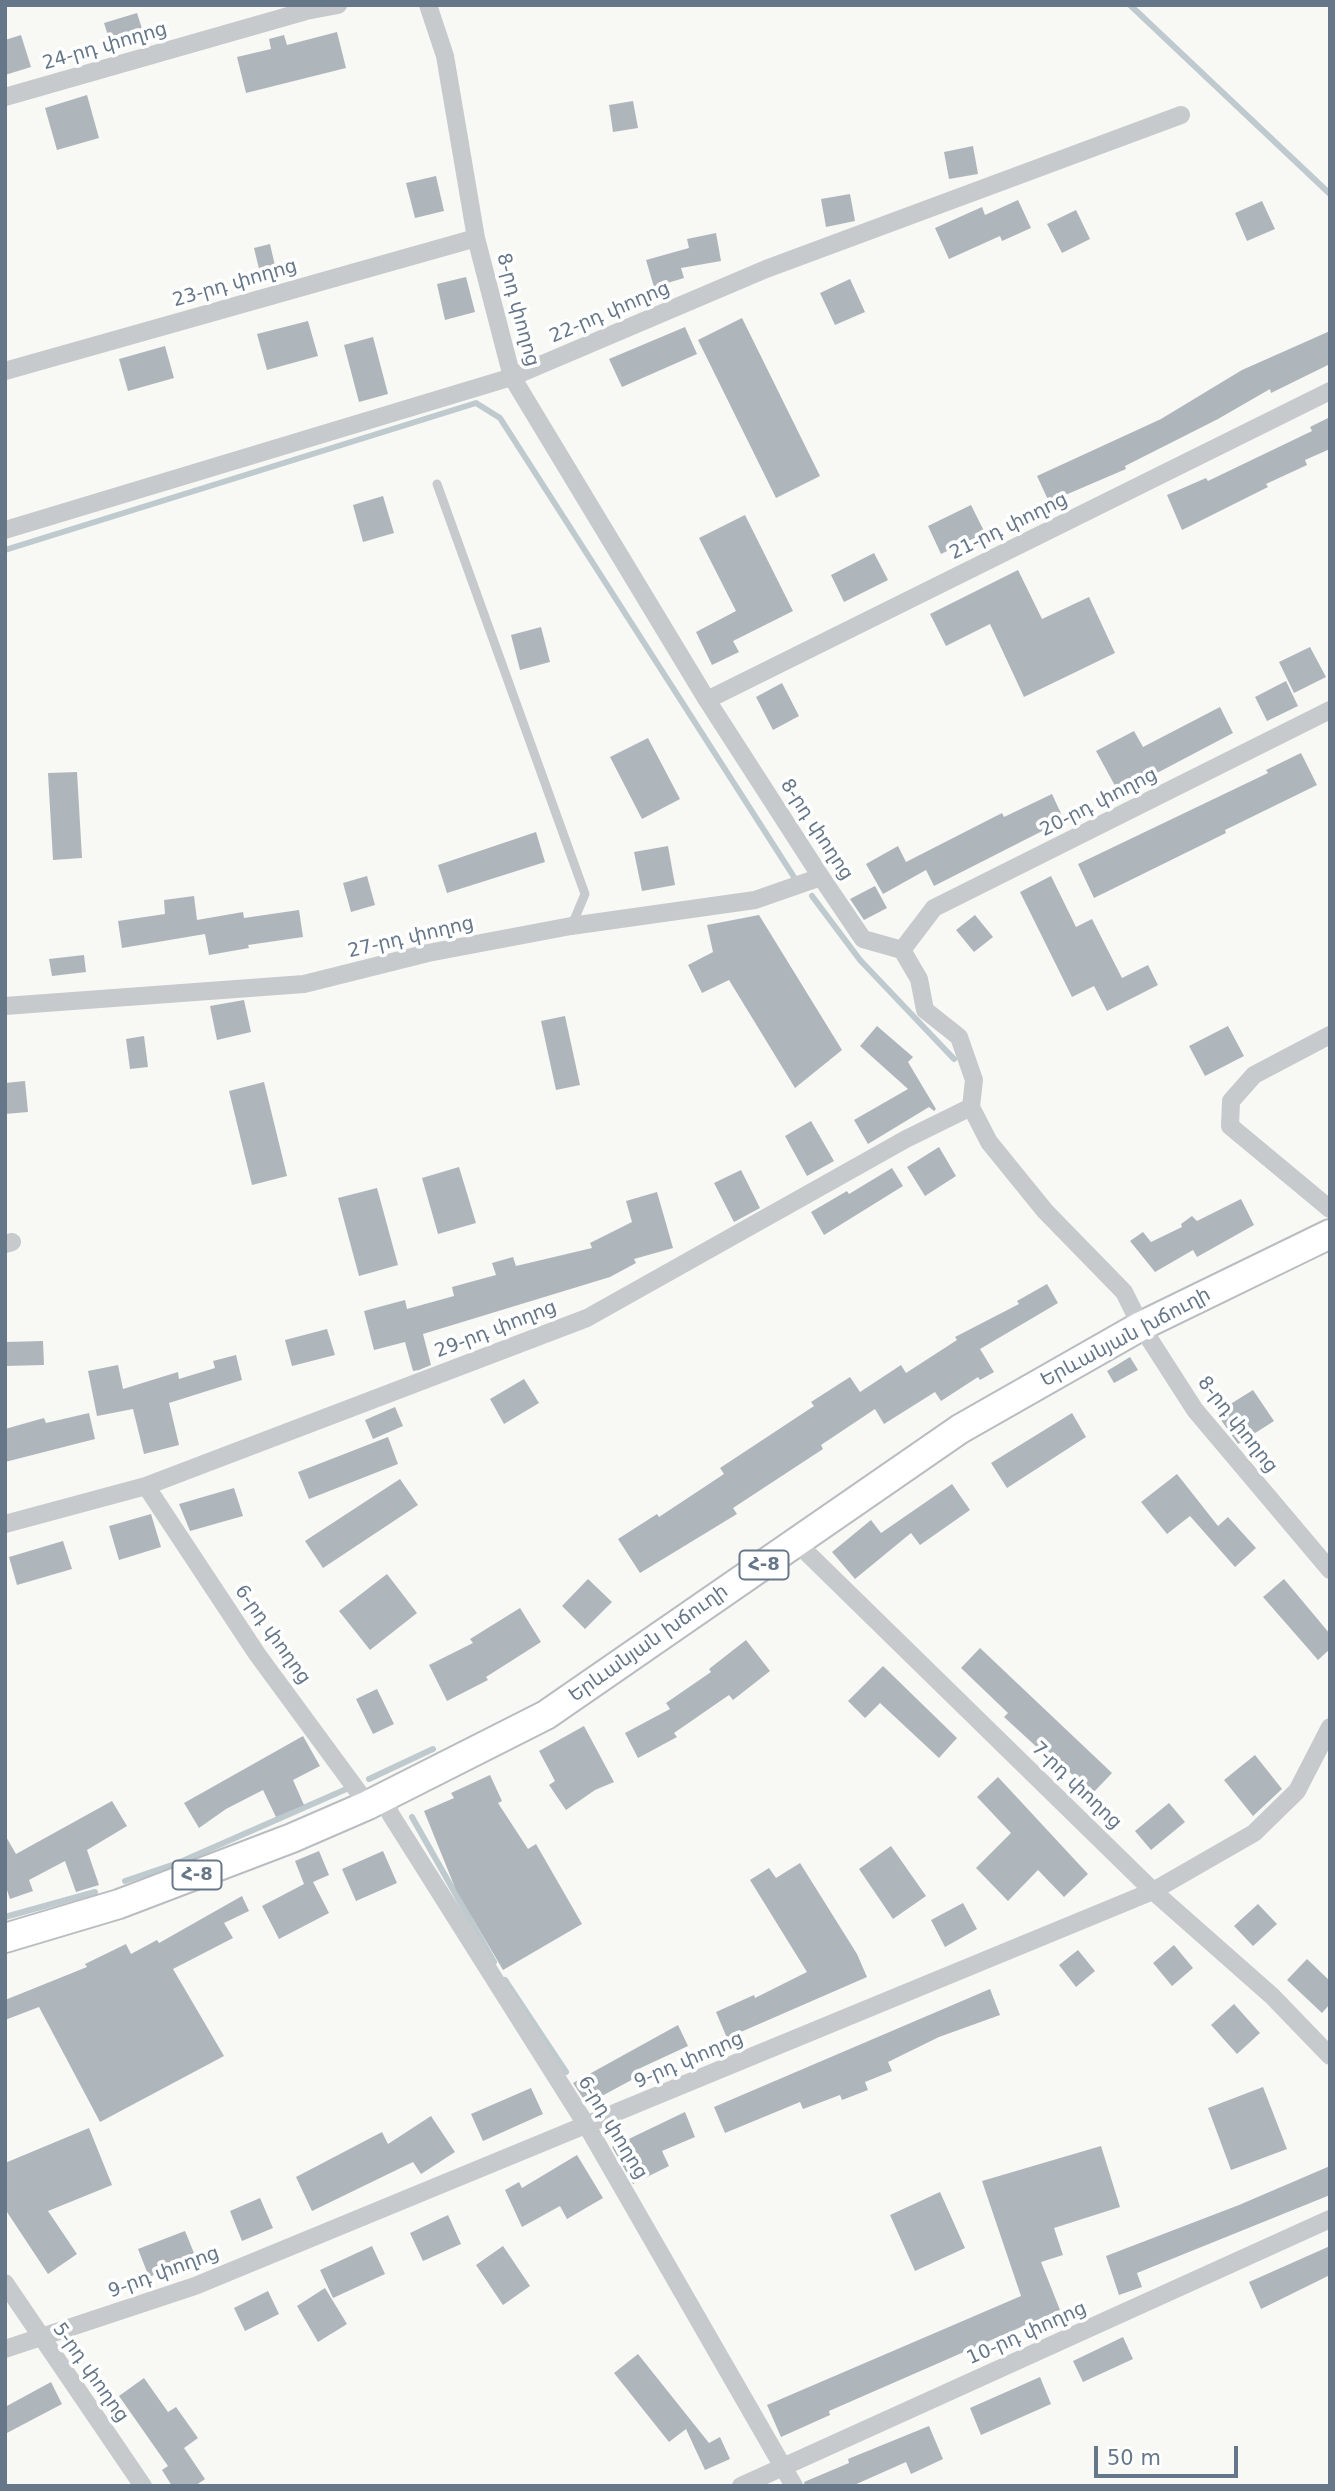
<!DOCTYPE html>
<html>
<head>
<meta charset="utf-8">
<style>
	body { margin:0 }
	#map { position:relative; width:1335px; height:2491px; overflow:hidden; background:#f8f8f5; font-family:"DejaVu Sans",sans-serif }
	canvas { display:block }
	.frame { position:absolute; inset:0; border:7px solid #657788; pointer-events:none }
	.scale { position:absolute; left:1094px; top:2446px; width:144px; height:32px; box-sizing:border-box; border:4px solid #657788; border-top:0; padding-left:9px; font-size:21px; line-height:24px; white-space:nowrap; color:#657788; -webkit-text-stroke:5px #fff; paint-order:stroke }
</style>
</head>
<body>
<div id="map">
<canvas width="1335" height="2491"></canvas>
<div class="frame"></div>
<div class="scale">50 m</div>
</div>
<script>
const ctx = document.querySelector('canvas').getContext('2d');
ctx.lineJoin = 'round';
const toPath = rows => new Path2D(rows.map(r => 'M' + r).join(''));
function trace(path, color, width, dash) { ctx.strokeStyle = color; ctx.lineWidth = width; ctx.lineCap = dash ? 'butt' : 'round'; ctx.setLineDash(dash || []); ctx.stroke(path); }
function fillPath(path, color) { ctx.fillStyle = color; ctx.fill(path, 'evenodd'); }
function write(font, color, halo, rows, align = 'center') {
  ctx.font = font + ' "DejaVu Sans","Noto Sans Armenian",sans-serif'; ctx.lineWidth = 7; ctx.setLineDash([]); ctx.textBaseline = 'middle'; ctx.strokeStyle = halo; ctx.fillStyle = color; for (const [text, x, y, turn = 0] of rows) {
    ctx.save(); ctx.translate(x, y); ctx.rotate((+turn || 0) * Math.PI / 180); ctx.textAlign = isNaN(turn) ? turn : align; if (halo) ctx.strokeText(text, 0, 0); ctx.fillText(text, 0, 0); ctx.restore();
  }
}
trace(toPath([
	[1130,5,1330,194],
	[5,550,476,403,500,418,794,877],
	[812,896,860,960,954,1059],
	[369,1779,433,1749],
	[412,1817,494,1962],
	[125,1881,178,1863,351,1787],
	[5,1917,95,1892],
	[505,1980,566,2072]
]), '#bfcacf', 6);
fillPath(toPath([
	[137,13,145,38,112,48,104,23],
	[337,32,346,68,246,93,237,57,271,49,269,39,284,35,287,45],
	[21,35,31,67,5,75,5,40],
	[87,95,99,138,57,150,45,108],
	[633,101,638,128,613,132,609,105],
	[973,146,978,174,949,179,944,152],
	[436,176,444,211,415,218,406,183],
	[850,194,855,221,826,227,821,199],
	[1018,200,1031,228,1002,241,1000,236,949,259,935,228,982,207,985,215],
	[1262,201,1275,229,1247,241,1235,213],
	[1076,210,1090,239,1062,253,1047,224],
	[716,233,721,261,681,268,684,278,654,287,646,260,689,248,687,239],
	[270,244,276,270,260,273,254,248],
	[466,277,475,312,445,320,437,284],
	[850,279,865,312,835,325,820,293],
	[742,318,820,476,776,498,698,340],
	[308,321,318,356,267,370,257,334],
	[685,327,697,354,622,387,609,359],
	[1330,331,1330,364,1271,393,1270,389,1218,419,1125,466,1126,469,1049,502,1037,476,1161,419,1242,370],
	[373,337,388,394,359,402,344,345],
	[165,346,174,378,128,391,119,359],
	[1330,417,1330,449,1305,460,1307,465,1266,484,1268,487,1182,530,1167,495,1206,478,1208,481,1312,431,1310,427],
	[383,496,394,533,363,542,353,505],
	[971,505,985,533,941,554,928,526],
	[745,515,793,611,733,641,739,652,712,665,696,632,736,611,699,538],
	[874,553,888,580,844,602,831,575],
	[1018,570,1042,619,1089,597,1115,653,1024,697,990,624,946,646,930,614],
	[541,627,550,662,520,670,511,635],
	[1310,647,1326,677,1294,693,1279,662],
	[1286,681,1298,706,1267,721,1255,697],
	[782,683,799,716,773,730,756,697],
	[1220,707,1233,733,1119,793,1096,751,1134,731,1143,747],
	[648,738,680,799,642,819,610,757],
	[1301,753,1317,785,1225,830,1226,833,1094,898,1078,864,1268,773,1266,770],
	[77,772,82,858,53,860,48,773],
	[1052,794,1064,820,934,886,926,870,883,894,866,864,898,846,906,862,1002,813,1004,817],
	[536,832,545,862,447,893,438,865],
	[668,846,675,885,642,891,634,852],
	[367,876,375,905,351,912,343,883],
	[1051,876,1076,927,1092,919,1122,978,1148,965,1158,985,1107,1011,1094,986,1072,997,1020,892],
	[875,886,887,908,864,920,850,899],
	[194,896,197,920,243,912,244,918,299,910,303,937,248,945,249,948,209,955,205,934,122,948,118,921,165,914,164,900],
	[759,915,842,1050,795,1088,729,980,702,993,688,965,713,952,707,925],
	[975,915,993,937,974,952,956,930],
	[84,955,86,972,52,976,49,959],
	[244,1000,251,1032,217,1040,210,1006],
	[565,1016,580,1085,556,1090,541,1021],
	[877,1026,913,1057,908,1062,936,1109,934,1111,929,1107,868,1144,854,1120,908,1089,860,1046],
	[1228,1026,1244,1056,1205,1076,1189,1046],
	[144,1036,148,1067,130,1069,126,1039],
	[25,1081,28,1112,5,1114,5,1083],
	[264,1082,287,1176,252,1185,229,1091],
	[811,1121,834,1161,807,1176,785,1136],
	[939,1147,956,1176,925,1196,907,1167],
	[459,1167,476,1223,438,1234,422,1178],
	[892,1168,903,1186,824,1235,811,1212,847,1191,849,1194],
	[741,1170,760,1208,734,1222,714,1183],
	[377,1188,398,1265,359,1276,338,1198],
	[657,1192,673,1248,634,1259,636,1263,610,1277,423,1334,431,1365,419,1370,413,1371,405,1342,374,1350,364,1311,405,1300,407,1309,454,1296,452,1287,496,1275,492,1263,513,1257,516,1266,592,1248,590,1243,632,1222,626,1201],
	[1241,1199,1254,1225,1197,1257,1193,1250,1155,1272,1130,1241,1143,1232,1151,1242,1182,1227,1181,1224,1192,1216,1197,1221],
	[1047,1284,1058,1303,980,1349,994,1372,980,1380,978,1377,941,1401,935,1392,884,1424,875,1409,821,1445,823,1449,733,1508,737,1514,640,1573,618,1539,657,1514,659,1517,724,1474,720,1468,814,1406,811,1402,850,1377,860,1392,901,1365,906,1373,957,1340,955,1337,1019,1304,1017,1301],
	[327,1329,335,1355,292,1366,285,1340],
	[43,1341,44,1365,5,1366,5,1342],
	[236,1355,242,1380,169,1403,179,1445,144,1454,133,1409,97,1416,88,1371,118,1365,123,1389,178,1372,179,1379,215,1368,213,1361],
	[1130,1357,1138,1370,1114,1383,1107,1371],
	[524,1379,539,1403,504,1424,490,1399],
	[1253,1390,1274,1421,1238,1444,1216,1413],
	[395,1407,403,1426,373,1439,365,1420],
	[89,1413,95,1439,5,1462,5,1429,44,1418,46,1423],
	[1072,1413,1086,1437,1007,1488,991,1463],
	[388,1437,398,1464,309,1499,298,1472],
	[1177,1474,1218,1526,1228,1517,1256,1548,1235,1567,1190,1516,1167,1534,1141,1502],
	[400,1479,418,1505,323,1568,305,1541],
	[952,1484,970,1510,920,1545,911,1533,855,1579,832,1552,871,1520,881,1533],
	[234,1488,243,1516,190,1531,179,1504],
	[151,1514,161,1547,119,1560,109,1526],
	[63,1541,72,1569,17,1585,9,1557],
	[387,1574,417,1613,370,1650,339,1611],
	[588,1579,612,1602,585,1629,562,1606],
	[1284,1579,1330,1634,1330,1649,1318,1660,1263,1597],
	[520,1608,541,1642,486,1677,488,1680,447,1701,429,1665,473,1643,470,1639],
	[746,1640,770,1671,733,1700,729,1695,674,1733,677,1737,638,1758,625,1733,670,1709,666,1703,711,1672,709,1669],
	[980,1648,1112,1773,1092,1794,1044,1747,1041,1751,1004,1717,1008,1713,961,1668],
	[883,1666,957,1738,939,1758,880,1703,865,1718,848,1701],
	[377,1689,394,1724,373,1734,356,1699],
	[584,1726,614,1782,595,1790,566,1810,549,1785,555,1781,539,1751],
	[303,1736,320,1766,293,1780,304,1805,276,1817,263,1790,226,1809,199,1828,184,1803],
	[1255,1755,1282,1789,1253,1816,1224,1780],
	[490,1775,502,1801,498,1803,528,1849,536,1844,582,1924,503,1970,456,1890,424,1811,454,1798,451,1793],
	[998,1777,1088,1874,1064,1897,1038,1870,1008,1901,976,1868,1011,1833,977,1797],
	[112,1801,127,1826,87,1850,99,1885,76,1892,65,1861,29,1880,33,1891,10,1899,5,1884,5,1835,16,1854],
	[1169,1803,1185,1822,1151,1850,1135,1831],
	[891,1846,926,1896,893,1919,859,1869],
	[319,1851,329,1875,313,1882,329,1913,279,1939,262,1906,304,1884,295,1861],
	[383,1851,397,1883,356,1901,342,1869],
	[800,1863,857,1954,867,1977,727,2038,716,2012,754,1995,755,1998,807,1972,750,1880,769,1868,776,1878],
	[242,1896,249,1911,224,1923,233,1938,173,1969,224,2056,100,2122,39,2007,5,2020,5,2000,87,1967,85,1964,126,1944,131,1954,157,1940,159,1943],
	[963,1903,977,1929,945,1947,931,1920],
	[1258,1904,1277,1924,1253,1946,1234,1926],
	[1174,1945,1193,1968,1172,1986,1153,1963],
	[1078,1950,1095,1971,1076,1987,1059,1965],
	[1307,1959,1330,1981,1330,2004,1322,2013,1287,1980],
	[990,1989,1000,2015,939,2037,888,2062,892,2071,865,2082,868,2090,842,2100,840,2095,803,2109,800,2102,725,2133,714,2107],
	[1234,2004,1260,2033,1237,2054,1211,2025],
	[678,2025,688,2046,634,2071,637,2077,587,2104,573,2083],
	[1263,2087,1287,2149,1231,2170,1208,2108],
	[531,2088,543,2114,483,2141,471,2114],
	[685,2112,695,2137,662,2151,669,2166,633,2184,612,2147],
	[431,2116,455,2152,421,2174,413,2162,312,2211,296,2177,382,2132,388,2144],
	[89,2128,112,2185,48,2211,77,2254,48,2274,5,2209,5,2163],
	[1101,2146,1120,2207,1054,2228,1063,2255,1041,2262,1060,2310,829,2411,830,2415,781,2437,767,2405,1021,2296,982,2181],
	[577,2155,603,2198,567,2219,560,2206,522,2227,505,2190,519,2182,522,2188],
	[1330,2166,1330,2195,1137,2273,1142,2287,1119,2295,1106,2256,1239,2205],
	[940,2192,965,2248,915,2271,890,2215],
	[260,2198,273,2228,242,2241,230,2211],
	[448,2215,461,2244,423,2261,410,2233],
	[185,2231,196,2258,149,2277,138,2249],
	[372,2246,385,2274,333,2298,320,2270],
	[503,2246,530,2286,503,2305,476,2265],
	[1330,2246,1330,2275,1261,2309,1249,2282],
	[325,2288,347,2324,318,2342,297,2306],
	[268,2291,279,2314,245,2331,234,2308],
	[1123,2337,1133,2359,1083,2382,1073,2361],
	[638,2354,709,2443,720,2437,730,2459,705,2470,686,2429,669,2442,614,2373],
	[1040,2377,1051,2404,981,2435,970,2408],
	[144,2378,168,2412,176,2407,198,2438,184,2448,205,2479,195,2486,172,2486,162,2470,168,2466,119,2396],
	[51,2382,62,2404,5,2434,5,2407],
	[929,2426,943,2459,911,2474,906,2462,852,2486,805,2486,804,2482,849,2463,848,2459]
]), '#aeb6bc');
const primary = toPath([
	[5,1938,119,1904,292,1838,368,1805,546,1715,960,1429,1141,1326,1330,1234]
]);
trace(primary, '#b9bdc1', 32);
trace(toPath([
	[437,484,585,894,572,925]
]), '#c6cacd', 9);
trace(toPath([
	[428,5,445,56,476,238,512,377,707,700,821,877,863,939,902,950,919,979,925,1010,959,1037,974,1080,971,1107,989,1142,1045,1211,1124,1292,1141,1326,1195,1410,1330,1570],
	[5,97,306,11,338,5],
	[5,371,476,238],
	[5,530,512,377,766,269,1181,115],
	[707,700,1330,391],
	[902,950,934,908,1330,710],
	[5,1006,304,984,428,953,571,926,755,900,821,877],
	[1330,1035,1254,1075,1231,1101,1230,1126,1330,1209],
	[5,1244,12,1242],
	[146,1486,257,1654,368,1805],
	[5,1524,146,1486,587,1318,906,1139,971,1107],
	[796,1542,1153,1891,1272,1996,1330,2056],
	[383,1797,391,1815,587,2126,794,2486],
	[5,2283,143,2486],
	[5,2349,195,2286,1153,1891,1254,1833,1297,1791,1330,1727],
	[741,2486,1330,2219]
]), '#c6cacd', 18);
trace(primary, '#fff', 28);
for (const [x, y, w] of [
	[764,1565,49],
	[197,1875,49]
]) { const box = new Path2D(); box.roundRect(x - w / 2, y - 14.5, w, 29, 5); ctx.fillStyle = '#fff'; ctx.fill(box); trace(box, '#657788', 2); }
write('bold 18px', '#657788', null, [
	["Հ-8",764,1565],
	["Հ-8",197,1875]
]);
write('19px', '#657788', '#fff', [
	["24-րդ փողոց",105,47,-16],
	["23-րդ փողոց",235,284,-16],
	["8-րդ փողոց",517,310,75],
	["22-րդ փողոց",610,313,-23],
	["21-րդ փողոց",1009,527,-26],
	["20-րդ փողոց",1099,803,-27],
	["8-րդ փողոց",816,830,57],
	["27-րդ փողոց",411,938,-13],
	["29-րդ փողոց",496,1330,-21],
	["Երևանյան խճուղի",1126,1338,-28],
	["8-րդ փողոց",1237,1425,52],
	["6-րդ փողոց",272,1635,55],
	["Երևանյան խճուղի",649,1644,-35],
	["7-րդ փողոց",1076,1786,44],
	["9-րդ փողոց",689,2061,-23],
	["6-րդ փողոց",612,2128,59],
	["9-րդ փողոց",164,2273,-20],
	["10-րդ փողոց",1027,2334,-24],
	["5-րդ փողոց",90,2373,55]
]);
</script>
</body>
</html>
